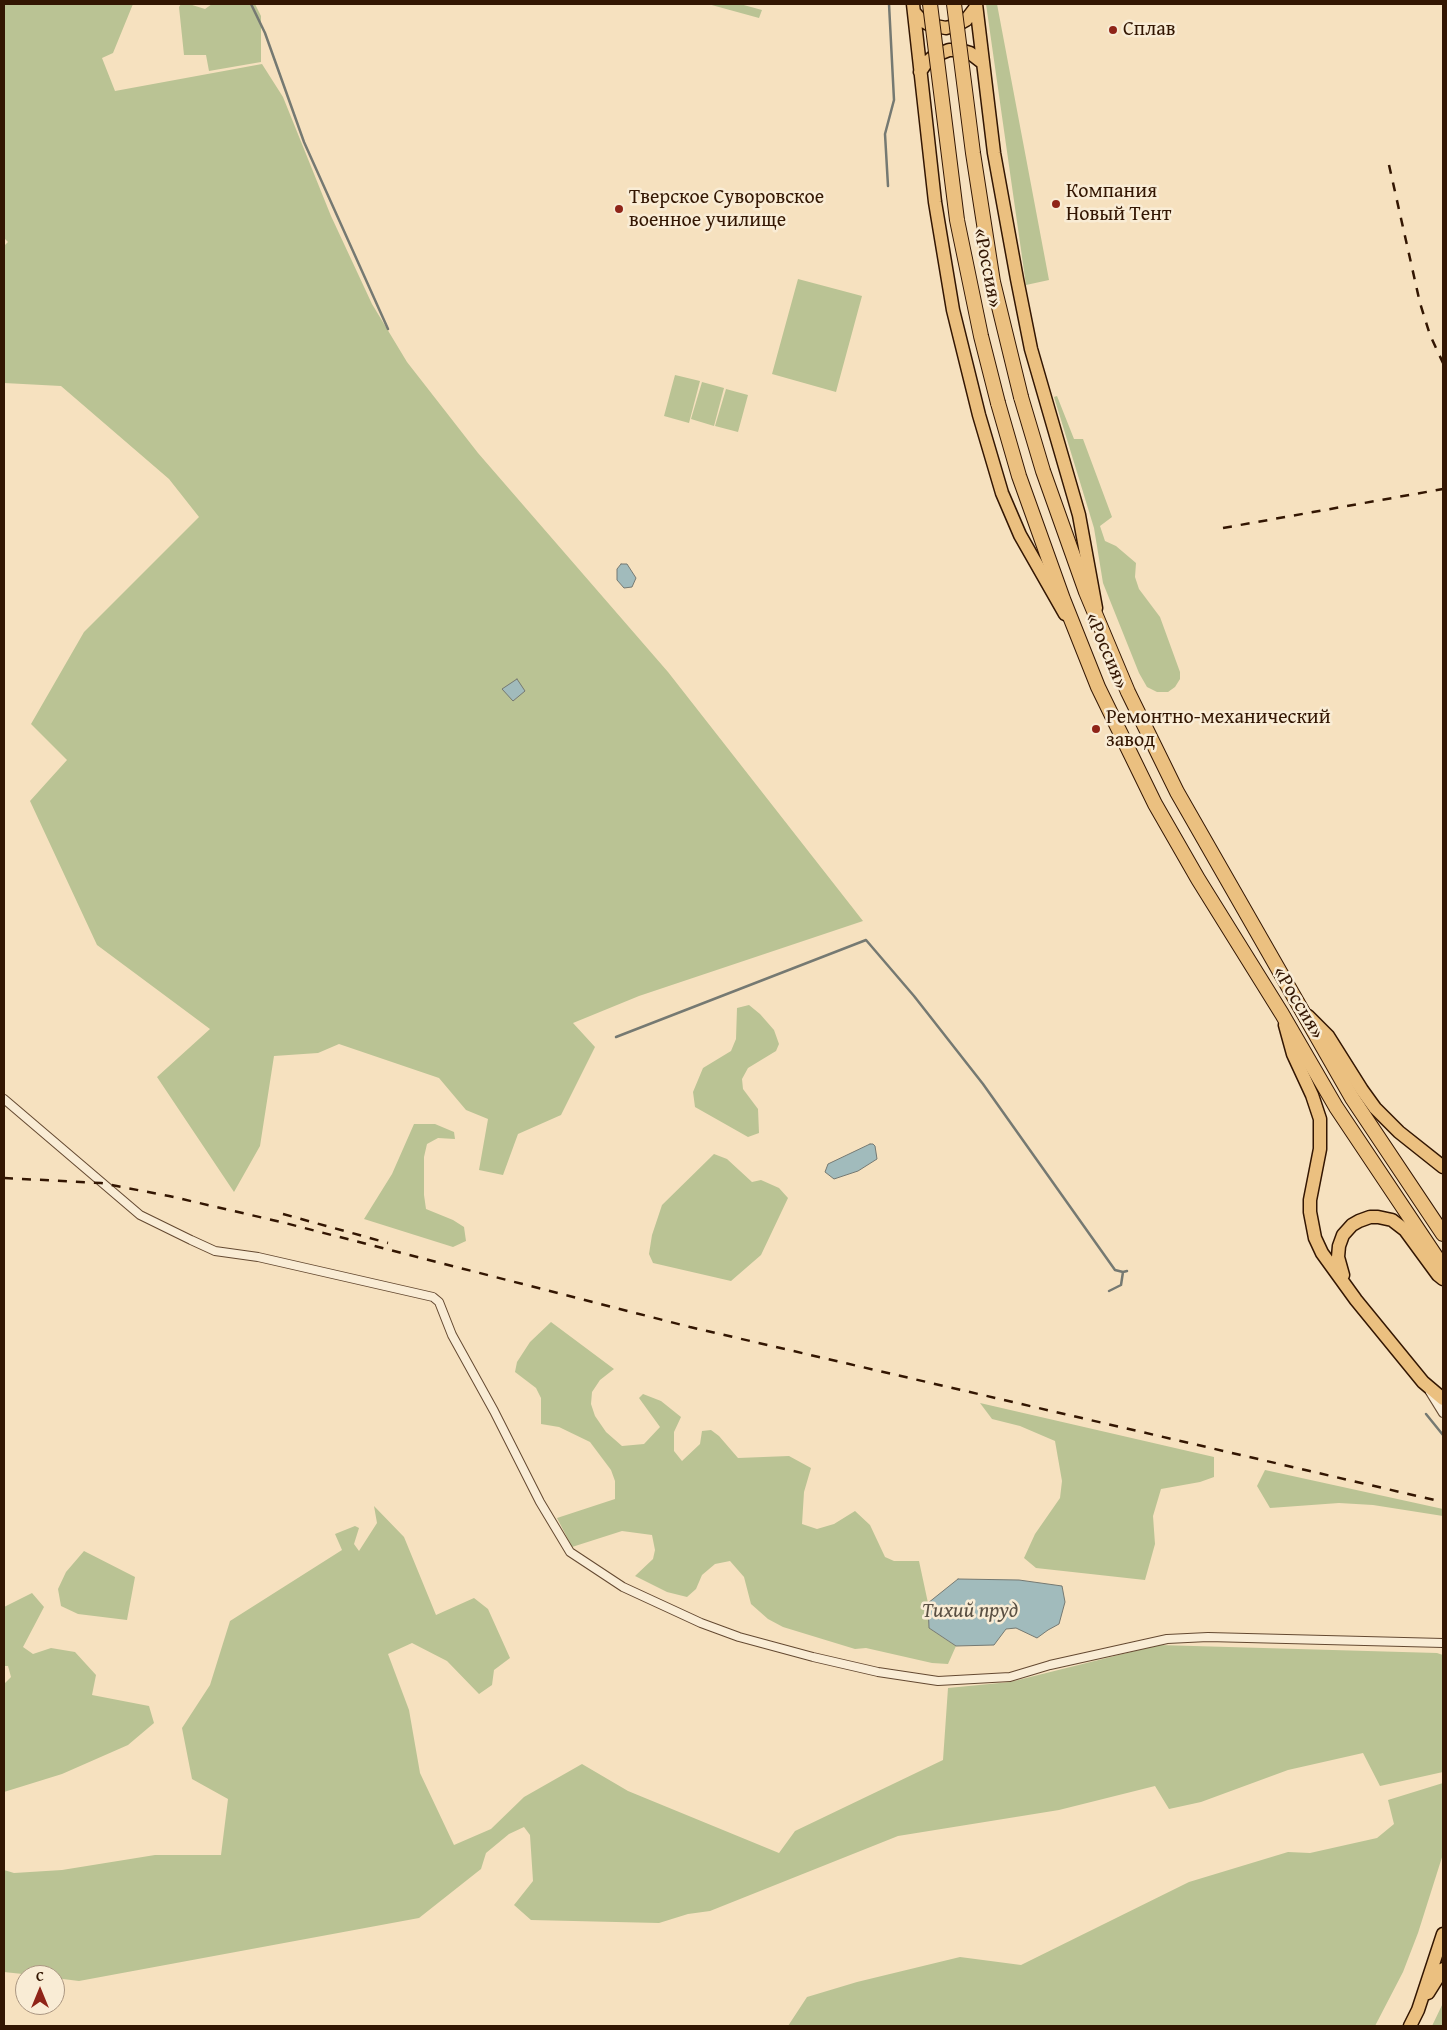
<!DOCTYPE html>
<html>
<head>
<meta charset="utf-8">
<style>
	body { margin:0 }
	#map { position:relative; width:1447px; height:2030px; overflow:hidden; background:#f6e1bf; font-family:"Gentium Book Plus",serif }
	canvas { display:block }
	.frame { position:absolute; inset:0; border:5px solid #331602; pointer-events:none }
	.north { position:absolute; left:15px; top:1965px; width:50px; height:50px; box-sizing:border-box; background:#f9ecd5; border:1px solid #aa9681; border-radius:50%; rotate:0deg; font-size:14px; font-weight:700; line-height:20px; text-align:center; color:#331602 }
	.north::after { content:''; display:block; margin:auto; width:18px; height:22px; background:#8f2418; clip-path:polygon(50% 0,100% 100%,50% 72%,0 100%) }
</style>
</head>
<body>
<div id="map">
<canvas width="1447" height="2030"></canvas>
<div class="frame"></div>
<div class="north">С</div>
</div>
<script>
const ctx = document.querySelector('canvas').getContext('2d');
ctx.lineJoin = 'round';
function fillPath(path, color) { ctx.fillStyle = color; ctx.fill(path, 'evenodd'); }
const toPath = rows => new Path2D(rows.map(r => 'M' + r).join(''));
function trace(path, color, width, dash) { ctx.strokeStyle = color; ctx.lineWidth = width; ctx.lineCap = dash ? 'butt' : 'round'; ctx.setLineDash(dash || []); ctx.stroke(path); }
function write(font, color, halo, rows, align = 'center') {
  ctx.font = font + ' "Gentium Book Plus",serif'; ctx.lineWidth = 5; ctx.setLineDash([]); ctx.textBaseline = 'middle'; ctx.strokeStyle = halo; ctx.fillStyle = color; for (const [text, x, y, turn = 0] of rows) {
    ctx.save(); ctx.translate(x, y); ctx.rotate((+turn || 0) * Math.PI / 180); ctx.textAlign = isNaN(turn) ? turn : align; if (halo) ctx.strokeText(text, 0, 0); ctx.fillText(text, 0, 0); ctx.restore();
  }
}
fillPath(toPath([
	[4,4,133,4,113,53,102,58,115,91,262,64,283,97,331,216,372,304,407,362,478,453,668,672,863,921,639,996,573,1023,595,1047,561,1115,518,1134,503,1175,479,1170,488,1119,466,1110,439,1078,339,1044,318,1053,274,1056,260,1146,234,1192,157,1077,210,1029,97,945,30,801,67,760,31,724,84,632,199,517,169,479,61,386,4,383,4,246,8,242,4,238],
	[181,4,189,4,205,9,212,4,255,4,261,16,261,62,209,71,206,55,184,55,179,7],
	[708,4,740,4,762,10,759,18],
	[986,4,997,4,1049,280,1026,285],
	[798,279,862,296,836,392,772,374],
	[675,375,700,381,689,423,664,416],
	[702,382,724,388,714,426,691,419],
	[726,389,748,395,738,432,715,426],
	[1057,396,1074,439,1083,439,1112,517,1100,526,1105,541,1116,546,1136,563,1135,577,1139,589,1160,617,1180,672,1180,679,1175,687,1168,692,1157,692,1147,687,1139,673,1103,583,1094,528,1054,397],
	[749,1005,760,1014,774,1030,779,1044,776,1051,748,1068,742,1079,743,1089,758,1109,759,1133,748,1137,695,1107,693,1092,703,1068,731,1051,736,1039,737,1008],
	[414,1124,435,1124,454,1132,455,1139,438,1138,427,1144,424,1157,424,1195,426,1209,453,1220,464,1227,466,1241,453,1247,364,1219,392,1174],
	[714,1154,727,1159,752,1182,761,1180,779,1188,788,1198,761,1255,731,1281,653,1263,649,1254,652,1235,662,1205],
	[551,1322,614,1369,600,1380,592,1392,591,1404,595,1416,606,1432,622,1446,644,1444,660,1427,639,1398,643,1394,661,1401,681,1417,674,1432,674,1451,682,1461,700,1444,702,1431,711,1430,719,1436,738,1458,789,1456,811,1468,804,1492,802,1524,817,1529,834,1524,855,1511,870,1525,885,1557,894,1561,919,1561,928,1603,929,1628,956,1646,948,1664,932,1663,866,1648,855,1649,783,1627,768,1619,751,1604,744,1577,730,1561,715,1564,702,1575,696,1589,687,1597,667,1592,635,1576,653,1559,655,1550,652,1535,622,1531,572,1547,557,1518,615,1499,615,1481,611,1470,590,1442,559,1427,541,1424,541,1398,536,1388,515,1372,517,1362,530,1342],
	[980,1403,1214,1457,1214,1477,1200,1482,1161,1489,1153,1516,1155,1544,1145,1580,1036,1568,1024,1558,1035,1534,1060,1498,1062,1481,1055,1441,1020,1426,992,1419],
	[1265,1470,1443,1509,1443,1516,1373,1505,1339,1503,1270,1508,1257,1486],
	[374,1506,404,1537,436,1615,474,1598,488,1609,510,1658,494,1670,492,1685,479,1694,447,1661,412,1643,388,1654,409,1710,420,1773,454,1845,491,1829,524,1797,582,1764,628,1791,779,1853,795,1831,943,1760,948,1688,1010,1682,1159,1645,1437,1653,1443,1655,1443,1772,1380,1786,1363,1753,1288,1770,1201,1802,1169,1809,1155,1786,1059,1810,898,1836,710,1911,688,1914,659,1923,531,1920,514,1905,533,1881,530,1835,524,1827,509,1834,486,1853,481,1869,419,1918,79,1981,55,1978,55,1975,32,1975,4,1972,4,1870,14,1873,62,1870,155,1855,221,1855,228,1799,192,1779,182,1728,210,1685,230,1621,342,1550,335,1534,355,1526,359,1528,354,1544,359,1551,377,1523],
	[84,1551,135,1577,127,1620,78,1614,61,1606,58,1589,66,1572],
	[32,1593,44,1607,23,1647,33,1654,51,1648,75,1652,96,1675,92,1695,149,1706,154,1723,128,1745,62,1774,4,1792,4,1684,11,1677,8,1666,4,1666,4,1607],
	[1443,1783,1443,1854,1418,1933,1403,1972,1375,2026,788,2026,807,1997,857,1982,960,1957,1021,1965,1189,1882,1288,1852,1310,1853,1377,1838,1394,1824,1388,1800],
	[1443,2003,1443,2026,1432,2026]
]), '#bac394');
const water = toPath([
	[621,564,627,564,636,578,632,587,624,588,617,580,617,569,621,564],
	[517,679,525,691,513,701,502,689,517,679],
	[870,1144,873,1144,875,1146,877,1159,858,1171,834,1179,825,1172,828,1164,870,1144],
	[958,1579,1019,1580,1062,1586,1065,1602,1059,1624,1048,1630,1037,1638,1016,1628,1006,1629,994,1645,956,1646,929,1628,928,1603,958,1579]
]);
fillPath(water, '#a1bbbc');
trace(water, '#757972', 1);
trace(toPath([
	[251,4,265,33,304,142,388,329],
	[888,186,885,134,894,100,889,4],
	[616,1037,866,940,914,996,983,1084,1115,1270,1123,1272,1127,1271],
	[1109,1291,1121,1285,1123,1272],
	[1426,1414,1443,1435]
]), '#757972', 2.5);
const street = toPath([
	[4,1099,140,1215,191,1240,215,1251,258,1257,433,1297,439,1302,452,1335,494,1411,540,1502,570,1552,623,1587,701,1623,739,1637,813,1657,878,1672,938,1681,1010,1677,1050,1665,1167,1639,1208,1637,1443,1643],
	[1430,1392,1443,1413]
]);
const primary = toPath([
	[913,4,935,202,953,310,979,415,1002,493,1020,535,1065,614],
	[976,4,994,153,1017,279,1031,349,1079,515,1096,608],
	[914,12,921,20,930,25,946,28,957,25,966,20,976,7],
	[920,72,926,63,934,56,949,50,960,50,970,53,983,63],
	[1308,1016,1328,1036,1362,1090,1375,1108,1399,1132,1443,1167],
	[1285,1025,1293,1054,1312,1095,1320,1119,1320,1149,1310,1200,1310,1212,1315,1238,1322,1253,1356,1300,1423,1382,1443,1399],
	[1343,1275,1338,1257,1339,1246,1343,1235,1352,1225,1359,1221,1370,1217,1378,1217,1392,1220,1405,1230,1438,1275,1443,1279],
	[1428,1993,1443,1969],
	[1410,2026,1418,2010,1443,1934]
]);
const highway = toPath([
	[1021,397,1043,471,1086,592,1128,692,1177,792,1352,1098,1443,1234],
	[998,403,1019,476,1063,599,1098,687,1155,804,1198,879,1282,1014,1336,1107,1443,1267]
]);
trace(street, '#644931', 10);
trace(primary, '#331602', 15);
trace(highway, '#331602', 16);
trace(street, '#f9ecd5', 8);
trace(primary, '#ebc080', 12);
trace(highway, '#ebc080', 14);
trace(toPath([
	[1389,165,1420,303,1430,335,1443,363],
	[1223,528,1443,489],
	[4,1178,101,1183,169,1196,281,1222,690,1327,1443,1502],
	[283,1214,388,1243]
]), '#331602', 2.5, [9, 9]);
const highwayBridge = toPath([
	[930,4,957,220,981,336,998,403],
	[954,4,973,153,993,282,1021,397]
]);
trace(highwayBridge, '#331602', 16, []);
trace(highwayBridge, '#ebc080', 14);
for (const [x, y, r, color] of [
	[1113,30,5,"#8f2418"],
	[1056,204,5,"#8f2418"],
	[619,209,5,"#8f2418"],
	[1096,729,5,"#8f2418"]
]) { const dot = new Path2D(); dot.arc(x, y, r, 0, 2 * Math.PI); ctx.fillStyle = color; ctx.fill(dot); trace(dot, '#f9ecd5', 2); }
write('20px', '#331602', '#f9ecd5', [
	["Сплав",1123,30],
	["Компания",1066,192],
	["Новый Тент",1066,215],
	["Тверское Суворовское",629,198],
	["военное училище",629,221],
	["Ремонтно-механический",1106,718],
	["завод",1106,741]
], 'left');
write('20px', '#331602', '#f9ecd5', [
	["«Россия»",987,268,79],
	["«Россия»",1106,651,67],
	["«Россия»",1298,1003,59]
]);
write('italic 21px', '#5a5043', '#f9ecd5', [
	["Тихий пруд",970,1612]
]);
</script>
</body>
</html>
